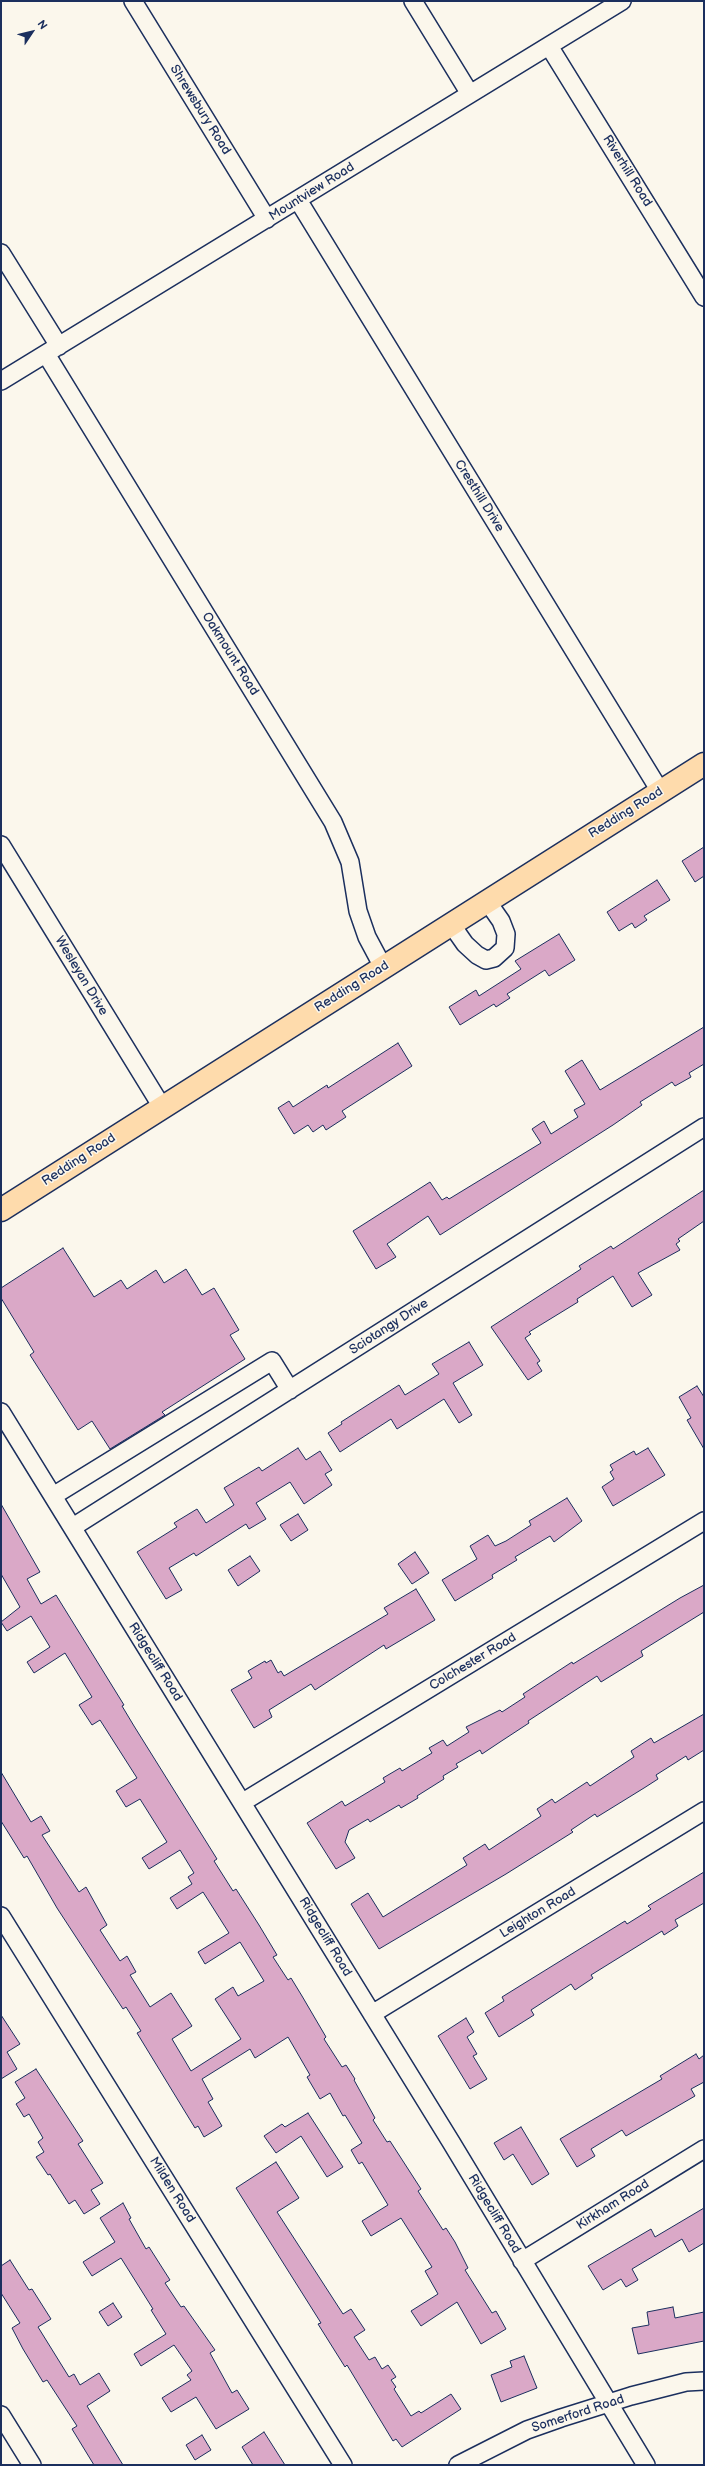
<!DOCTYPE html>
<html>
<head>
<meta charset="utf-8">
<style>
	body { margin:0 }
	#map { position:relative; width:705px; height:2466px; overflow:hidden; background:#fbf7ec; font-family:"Balsamiq Sans",sans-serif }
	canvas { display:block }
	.frame { position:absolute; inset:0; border:2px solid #1b2f5e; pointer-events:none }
	.north { position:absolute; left:12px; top:12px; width:40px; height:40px; -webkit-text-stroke:3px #fbf7ec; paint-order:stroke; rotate:55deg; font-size:11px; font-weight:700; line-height:16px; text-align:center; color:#1b2f5e }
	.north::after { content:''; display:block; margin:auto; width:14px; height:18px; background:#1b2f5e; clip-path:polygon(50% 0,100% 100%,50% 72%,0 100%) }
</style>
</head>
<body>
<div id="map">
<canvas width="705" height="2466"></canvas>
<div class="frame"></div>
<div class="north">N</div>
</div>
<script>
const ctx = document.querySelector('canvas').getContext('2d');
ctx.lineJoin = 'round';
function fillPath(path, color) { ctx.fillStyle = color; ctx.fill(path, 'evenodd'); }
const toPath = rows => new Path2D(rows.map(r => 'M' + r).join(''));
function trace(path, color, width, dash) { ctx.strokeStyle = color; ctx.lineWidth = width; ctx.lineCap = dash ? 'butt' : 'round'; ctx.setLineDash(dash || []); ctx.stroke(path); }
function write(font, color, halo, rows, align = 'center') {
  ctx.font = font + ' "Balsamiq Sans",sans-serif'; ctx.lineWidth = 3; ctx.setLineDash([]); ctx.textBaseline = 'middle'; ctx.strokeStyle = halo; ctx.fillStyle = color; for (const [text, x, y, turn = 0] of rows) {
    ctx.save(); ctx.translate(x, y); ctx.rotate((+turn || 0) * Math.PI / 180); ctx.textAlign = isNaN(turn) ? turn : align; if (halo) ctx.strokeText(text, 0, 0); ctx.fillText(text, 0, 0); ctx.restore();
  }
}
const building = toPath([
	[704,847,704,876,695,882,682,861,704,847],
	[657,880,670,900,644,916,647,920,635,928,632,923,619,931,607,912,657,880],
	[559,934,575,960,549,976,545,970,507,994,510,998,496,1007,494,1004,460,1025,449,1007,476,990,479,996,521,969,515,961,559,934],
	[704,1027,704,1064,689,1073,691,1077,675,1086,672,1082,640,1102,642,1105,613,1125,440,1235,428,1216,387,1244,396,1257,376,1269,353,1231,430,1182,442,1200,447,1197,449,1199,541,1143,532,1129,544,1121,551,1134,578,1117,574,1110,585,1104,565,1071,582,1060,600,1090,704,1027],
	[398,1043,412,1066,342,1111,346,1117,326,1130,323,1125,313,1132,308,1125,294,1134,278,1108,289,1101,293,1107,327,1085,328,1088,398,1043],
	[704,1190,704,1221,678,1239,680,1241,676,1244,680,1250,638,1273,652,1295,632,1307,613,1276,577,1299,578,1302,529,1332,531,1334,525,1338,540,1361,537,1363,542,1371,528,1380,491,1327,581,1269,579,1266,611,1246,613,1249,704,1190],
	[63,1248,94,1297,121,1280,127,1289,156,1270,164,1283,186,1269,202,1295,214,1288,239,1330,230,1335,245,1359,162,1412,165,1415,110,1449,92,1421,78,1430,30,1355,34,1352,1,1298,1,1288,63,1248],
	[469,1342,483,1365,453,1383,472,1415,459,1423,444,1399,397,1429,391,1419,340,1452,328,1433,342,1424,341,1422,399,1385,405,1395,439,1374,432,1364,469,1342],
	[697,1386,704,1397,704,1449,687,1420,691,1418,679,1397,697,1386],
	[298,1448,306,1460,320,1451,332,1470,325,1474,332,1485,304,1504,290,1482,256,1503,266,1519,249,1529,246,1524,196,1556,194,1553,169,1568,182,1590,166,1599,137,1552,177,1527,174,1523,197,1509,206,1523,234,1505,224,1488,259,1467,262,1471,298,1448],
	[648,1448,665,1475,613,1506,602,1487,614,1479,610,1472,613,1470,610,1465,634,1451,636,1455,648,1448],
	[567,1498,582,1521,554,1542,550,1536,515,1557,517,1560,492,1575,493,1578,455,1601,442,1580,477,1559,470,1546,488,1535,495,1546,506,1541,531,1525,529,1521,567,1498],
	[1,1504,40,1572,27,1579,41,1604,56,1595,124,1705,122,1706,134,1726,217,1859,214,1861,233,1891,236,1889,259,1925,277,1955,273,1957,288,1980,291,1978,302,1996,326,2037,324,2039,342,2067,346,2065,355,2079,354,2080,375,2118,373,2120,387,2142,390,2141,421,2189,418,2191,443,2230,446,2228,455,2242,468,2268,465,2270,492,2313,496,2311,506,2329,481,2344,457,2302,421,2326,411,2311,438,2294,425,2271,432,2267,401,2218,371,2236,362,2221,388,2205,362,2162,359,2164,351,2150,362,2143,345,2115,343,2116,330,2093,320,2099,307,2077,310,2075,288,2037,255,2058,250,2049,202,2079,213,2099,208,2102,222,2126,204,2137,198,2126,195,2128,137,2033,141,2031,126,2007,123,2009,57,1908,27,1856,24,1858,11,1837,1,1821,1,1772,31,1822,41,1816,50,1831,42,1835,79,1892,86,1887,107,1925,100,1930,120,1961,127,1956,136,1972,130,1975,150,2007,171,1993,192,2026,172,2039,191,2071,241,2039,215,1999,233,1987,238,1996,264,1981,240,1942,205,1964,198,1952,229,1933,203,1892,177,1909,170,1898,192,1884,188,1877,194,1873,180,1850,149,1869,142,1858,167,1842,140,1799,126,1807,116,1791,137,1778,100,1720,92,1725,79,1705,92,1697,65,1653,34,1673,27,1662,50,1647,31,1616,7,1631,1,1622,20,1607,1,1574,1,1504],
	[298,1514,308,1530,291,1541,280,1525,298,1514],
	[415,1552,429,1573,412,1584,398,1564,415,1552],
	[250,1556,260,1571,238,1586,228,1570,250,1556],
	[704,1585,704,1612,641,1651,643,1656,601,1682,597,1676,528,1721,529,1723,500,1742,482,1754,480,1750,456,1764,458,1767,443,1776,444,1779,417,1796,418,1798,401,1808,399,1805,370,1822,368,1819,349,1830,345,1842,355,1858,336,1869,307,1823,342,1801,345,1806,385,1782,383,1778,400,1768,402,1771,432,1753,429,1748,443,1740,447,1746,469,1732,466,1727,500,1710,502,1712,525,1697,523,1694,572,1662,573,1664,680,1598,704,1585],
	[416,1589,435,1620,386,1649,384,1645,315,1690,311,1684,269,1710,272,1717,254,1728,231,1690,252,1678,248,1671,265,1661,266,1663,271,1660,278,1673,281,1671,284,1676,388,1614,384,1608,416,1589],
	[704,1714,704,1750,688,1760,686,1756,656,1775,658,1779,644,1788,597,1817,595,1814,571,1830,573,1832,506,1874,379,1949,351,1904,368,1893,383,1917,467,1865,463,1858,485,1844,489,1850,541,1816,537,1809,552,1799,555,1803,587,1782,590,1786,634,1757,631,1751,651,1738,654,1743,704,1714],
	[704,1872,704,1903,675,1920,678,1926,664,1935,662,1931,591,1975,593,1978,575,1990,571,1984,531,2010,534,2015,499,2037,485,2013,504,2001,502,1997,625,1921,627,1924,651,1909,648,1906,704,1872],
	[1,2015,20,2044,7,2052,17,2069,1,2079,1,2015],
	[466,2018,474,2032,467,2037,477,2054,473,2056,487,2079,470,2089,438,2036,466,2018],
	[696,2054,699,2059,704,2055,704,2082,691,2089,695,2096,626,2136,622,2130,591,2149,595,2156,577,2167,560,2139,662,2079,660,2076,696,2054],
	[36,2069,83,2141,78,2144,103,2183,91,2190,100,2204,84,2214,75,2200,69,2204,50,2174,48,2175,36,2157,44,2152,38,2142,43,2138,29,2114,24,2117,16,2104,25,2098,15,2082,36,2069],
	[308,2113,343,2167,327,2177,301,2136,276,2153,264,2136,282,2124,285,2127,308,2113],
	[521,2127,549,2174,532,2185,513,2154,504,2160,494,2143,521,2127],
	[276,2162,299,2198,277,2212,343,2314,351,2309,365,2330,354,2337,369,2360,375,2357,382,2369,388,2365,396,2377,391,2380,396,2387,394,2389,411,2416,419,2411,421,2413,451,2394,461,2409,402,2447,396,2439,393,2441,347,2365,345,2367,318,2324,321,2323,236,2188,276,2162],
	[123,2203,131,2218,129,2219,146,2249,149,2247,170,2280,165,2283,181,2307,184,2306,215,2350,210,2353,232,2393,237,2390,249,2409,216,2429,196,2397,171,2412,162,2398,191,2380,187,2375,192,2371,174,2345,141,2366,134,2354,166,2334,151,2310,153,2309,121,2258,92,2276,83,2262,115,2242,100,2218,123,2203],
	[704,2208,704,2243,689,2252,682,2239,632,2269,638,2280,626,2287,621,2279,603,2290,588,2266,651,2229,655,2237,704,2208],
	[10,2260,29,2290,32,2289,51,2319,38,2327,69,2377,74,2374,80,2385,99,2373,110,2391,87,2406,123,2465,94,2465,72,2429,77,2426,47,2380,43,2382,23,2349,12,2328,20,2323,1,2293,1,2266,10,2260],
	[113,2303,122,2317,108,2326,99,2312,113,2303],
	[673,2307,675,2318,704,2312,704,2341,638,2354,632,2328,649,2325,647,2312,673,2307],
	[524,2356,537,2388,501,2402,491,2375,512,2367,510,2361,524,2356],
	[264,2432,285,2465,253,2465,242,2447,264,2432],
	[202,2435,211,2450,195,2460,186,2445,202,2435]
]);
fillPath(building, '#daa8c7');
trace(building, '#1b2f5e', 1);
const minor = toPath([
	[133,1,267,219],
	[413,1,470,94],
	[549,46,704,297],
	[298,200,660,791],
	[1,253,59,346],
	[46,354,333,822,350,862,358,911,367,937,383,967],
	[1,381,622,1],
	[1,845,162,1107],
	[451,924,465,944,477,955,486,960,494,958,505,948,506,934,501,921,487,901],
	[1,1412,451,2142,646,2465],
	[53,1496,272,1361,290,1390],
	[73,1527,704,1127],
	[243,1802,704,1521],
	[1,1916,343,2465],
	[372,2014,704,1811],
	[522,2261,704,2149],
	[1,2415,32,2465],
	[458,2465,527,2430,561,2418,631,2396,686,2382,704,2381]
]);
const major = toPath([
	[1,1210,704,764]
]);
trace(minor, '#1b2f5e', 20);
trace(major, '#1b2f5e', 25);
trace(minor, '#fbf7ec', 17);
trace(major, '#fedbac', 22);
write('13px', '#1b2f5e', '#fbf7ec', [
	["Shrewsbury Road",200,110,58],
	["Riverhill Road",627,171,58],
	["Mountview Road",312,192,-32],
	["Cresthill Drive",479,496,58],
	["Oakmount Road",230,654,58],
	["Redding Road",626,813,-32],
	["Wesleyan Drive",81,976,59],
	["Redding Road",352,987,-32],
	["Redding Road",79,1160,-33],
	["Sciotangy Drive",389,1327,-33],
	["Ridgecliff Road",155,1662,58],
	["Colchester Road",473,1662,-31],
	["Leighton Road",538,1913,-31],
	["Ridgecliff Road",325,1937,59],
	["Milden Road",172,2190,58],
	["Kirkham Road",613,2205,-32],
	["Ridgecliff Road",494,2214,59],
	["Somerford Road",578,2414,-18]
]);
</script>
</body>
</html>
